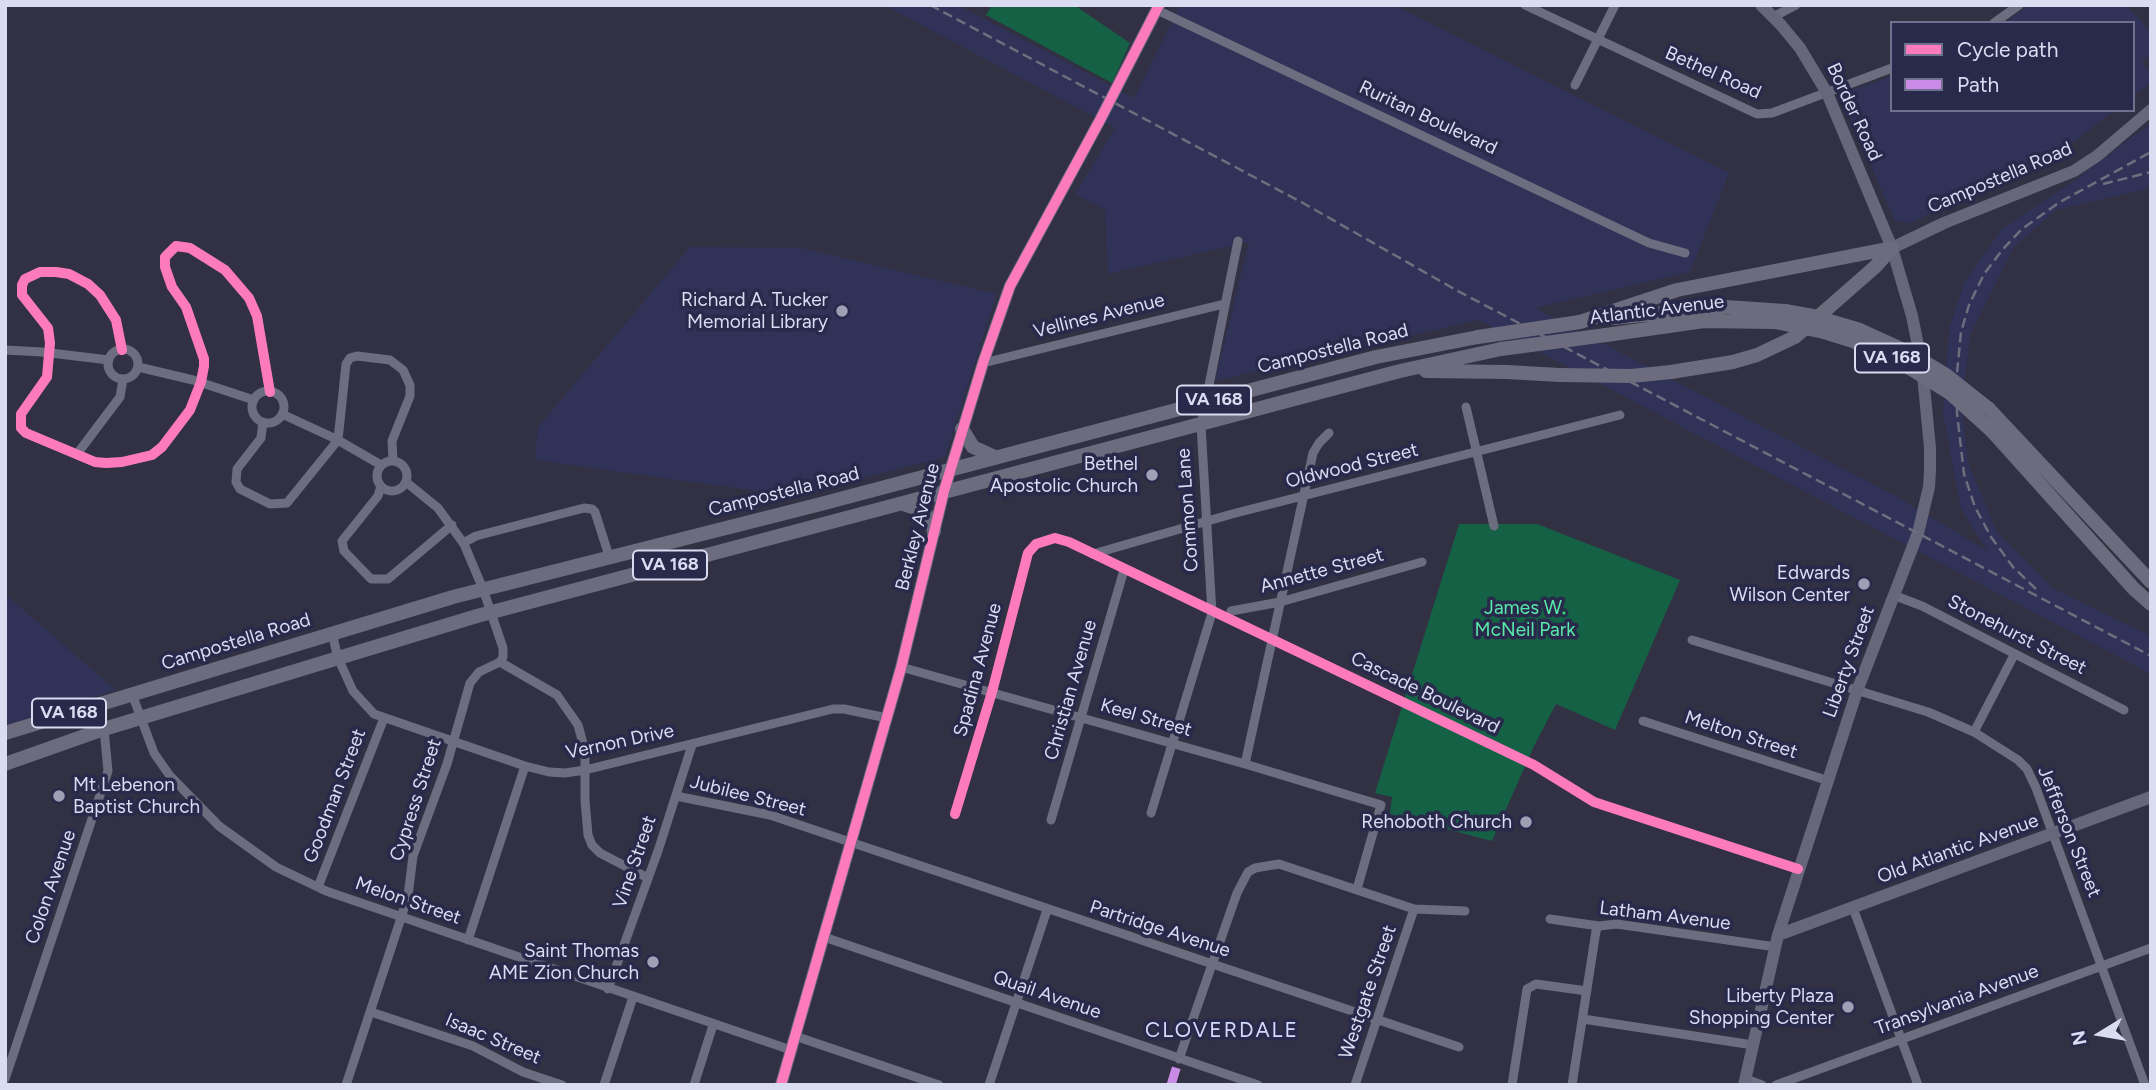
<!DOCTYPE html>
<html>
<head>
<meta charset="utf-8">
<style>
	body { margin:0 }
	#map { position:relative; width:2156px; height:1090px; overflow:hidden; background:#313143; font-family:Figtree,sans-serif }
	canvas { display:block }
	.frame { position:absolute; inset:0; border:7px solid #dadcf2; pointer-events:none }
	.legend { position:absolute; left:1890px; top:21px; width:245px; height:91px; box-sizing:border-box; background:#292a4b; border:2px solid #70718e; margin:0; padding:9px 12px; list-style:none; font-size:21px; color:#dadcf2 }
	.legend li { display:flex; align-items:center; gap:14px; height:35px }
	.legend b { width:35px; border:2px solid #70718e }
	.north { position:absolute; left:2065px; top:999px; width:70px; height:70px; -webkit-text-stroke:5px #292a4b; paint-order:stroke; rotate:259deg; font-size:19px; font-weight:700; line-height:28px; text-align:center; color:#dadcf2 }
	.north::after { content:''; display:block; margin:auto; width:24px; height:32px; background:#dadcf2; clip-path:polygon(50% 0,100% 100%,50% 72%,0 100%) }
</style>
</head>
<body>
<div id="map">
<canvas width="2156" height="1090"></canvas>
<div class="frame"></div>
<ul class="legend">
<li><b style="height:9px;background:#fd7abc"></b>Cycle path</li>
<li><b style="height:9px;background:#ca8be6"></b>Path</li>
</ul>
<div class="north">N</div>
</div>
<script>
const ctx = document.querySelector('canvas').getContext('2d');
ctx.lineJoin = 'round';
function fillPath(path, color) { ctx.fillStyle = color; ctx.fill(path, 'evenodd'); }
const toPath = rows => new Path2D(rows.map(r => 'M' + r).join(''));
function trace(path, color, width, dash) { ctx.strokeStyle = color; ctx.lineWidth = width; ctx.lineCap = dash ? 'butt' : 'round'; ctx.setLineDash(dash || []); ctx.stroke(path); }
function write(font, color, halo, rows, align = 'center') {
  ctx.font = font + ' Figtree,sans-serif'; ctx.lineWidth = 7; ctx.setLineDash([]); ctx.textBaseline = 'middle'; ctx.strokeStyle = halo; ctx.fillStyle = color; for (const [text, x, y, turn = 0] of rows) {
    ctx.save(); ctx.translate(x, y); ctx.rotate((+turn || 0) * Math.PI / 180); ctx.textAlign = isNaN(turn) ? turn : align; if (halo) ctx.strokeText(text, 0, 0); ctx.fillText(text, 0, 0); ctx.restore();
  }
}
fillPath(toPath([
	[884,5,958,5,1134,98,1180,5,1394,5,1729,173,1690,272,1535,308,1894,495,1988,551,1961,509,1943,413,1949,329,1965,281,2002,229,2072,182,2151,123,2151,188,2056,210,2014,247,1970,335,1962,409,1968,462,1997,532,2054,589,2151,636,2151,674,1479,320,1215,381,1249,242,1108,274,1105,210,1075,194,1115,128],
	[2028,5,2126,5,2151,32,2151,54,2142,62,2151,73,2151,83,2133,96,2133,23,2005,23],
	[1892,76,1892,110,2115,110,2059,153,2011,179,1909,223,1895,221,1845,106,1850,91],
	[690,247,801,248,997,294,945,457,793,496,535,460,538,427],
	[5,594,116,690,5,726]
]), '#313257');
fillPath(toPath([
	[992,5,1074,5,1130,43,1112,83,986,15],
	[1459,524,1537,524,1680,580,1615,730,1556,704,1534,746,1492,841,1390,814,1392,797,1375,793]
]), '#156146');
trace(toPath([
	[1525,5,1757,114,1772,113,1892,68],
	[1157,10,1649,243,1685,253],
	[1773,17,1796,5],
	[1994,23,2019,5],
	[1575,85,1615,5],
	'108 364a15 15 0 1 1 30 0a15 15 0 1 1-30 0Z',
	[5,350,42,352,109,360],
	[122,350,116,320,100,295,88,284,69,274,56,272,40,272,25,279,22,285,22,295,48,328,50,343,47,377,21,414,21,428,26,433,95,462,106,463,122,462,152,455,162,447,190,410,201,382,204,366,204,359,186,307,172,287,165,267,165,257,176,246,190,248,225,270,249,298,257,316,270,392],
	[983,363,1224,304],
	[138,367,193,380,254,400],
	'252 407a16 16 0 1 1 32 0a16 16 0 1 1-32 0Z',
	[1466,407,1494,526],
	[282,414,336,439,381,465],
	[263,422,261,438,237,469,236,482,240,489,270,504,287,503,338,440,346,364,350,358,357,356,390,360,403,370,410,385,410,396,392,441,393,461],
	[77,454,120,397,123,379],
	'377 476a15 15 0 1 1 30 0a15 15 0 1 1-30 0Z',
	[406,482,438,508,464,544,483,589,503,648,503,657,500,662],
	[381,486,378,496,342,541,344,551,371,579,388,579,452,525],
	[463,543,476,536,584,508,592,509,595,512,609,556],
	[1093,554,1232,514,1620,415],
	[1893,595,1922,606,2124,710],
	[1231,611,1280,602,1422,562],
	[332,633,338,658,353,691,374,714,525,766,549,772,565,773,585,770,833,709,844,709,887,718],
	[1692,640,1928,712,1974,732,2018,760,2027,769,2036,788,2145,1085],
	[500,662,557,695,578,725,585,751,585,800,588,835,592,845,600,853,648,878],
	[901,667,1245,764,1381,805,1357,889],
	[132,694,154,753,170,776,219,826,276,867,326,891,791,1050],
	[1643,721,1829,781],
	[1974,732,2014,655],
	[1245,764,1313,453,1319,443,1329,433],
	[676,796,770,815,1459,1047],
	[1151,813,1212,613,1201,425,1238,241],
	[955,814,992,692,1028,553,1036,544,1055,538,1069,542,1534,765,1594,802,1798,869],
	[1051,820,1124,570],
	[318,887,384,718],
	[1853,908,1918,1085],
	[1550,919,1599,926,1617,924,1776,947],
	[824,937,1258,1085],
	[468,940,525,766],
	[608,989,658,851,692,745],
	[371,1012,473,1046,523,1072,562,1085],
	[1583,1019,1753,1045],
	[795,1036,939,1085],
	[1179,1059,1237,893,1248,872,1255,868,1279,864,1414,909,1465,911],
	[5,1079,108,771,104,729,97,704],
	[1746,1079,1762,1085],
	[346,1085,401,918,408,896,413,856,447,764,470,683,479,672,500,662],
	[604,1085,633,997],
	[694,1085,713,1025],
	[989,1085,1047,910],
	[1355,1085,1414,909],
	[1512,1085,1527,989,1536,984,1587,991],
	[1572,1085,1596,931,1599,926],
	[1776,1085,2151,948]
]), '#6d6d80', 9);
trace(toPath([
	[1892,248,1944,223,2074,171,2097,156,2151,110],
	[1778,935,2151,797],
	[781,1085,901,668,944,491,983,363,1010,286,1100,120,1159,5],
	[1744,1085,1778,935,1857,691,1918,533,1929,487,1930,471,1930,448,1922,365,1912,316,1892,248,1827,93,1800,48,1781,25,1761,5]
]), '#67677c', 12);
trace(toPath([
	[1613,318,1726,307,1785,311],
	[1580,322,1677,290,1892,248],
	[1606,335,1704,321,1775,322],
	[1426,371,1507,372,1559,375],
	[1671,372,1733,362,1757,355,1795,337,1875,267,1892,248],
	[1989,409,2151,582],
	[962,429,973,447,995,457],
	[1992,431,2134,589,2151,604],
	[903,504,923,511,930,519,934,531],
	[5,733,453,597,817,505,1376,357,1478,337],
	[5,764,104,729,477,616,1400,371,1501,349]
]), '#6c6c7e', 14);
trace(toPath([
	[930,5,1303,203,1456,290,2151,656],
	[2103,184,2151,172],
	[2036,589,2013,567,1991,537,1975,507,1964,474,1957,413,1957,373,1961,332,1969,305,1984,274,2003,249,2022,229,2060,202,2151,152]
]), '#6d6e7e', 2.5, [10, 5]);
trace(toPath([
	[1785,311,1813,316,1860,330,1908,352,1946,375,1989,409],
	[1775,322,1824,332,1853,341,1900,362,1950,393,1992,431],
	[1478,337,1580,322],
	[1501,349,1606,335],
	[1559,375,1631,376,1671,372]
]), '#6c6c7e', 14);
trace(toPath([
	[1171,1085,1179,1059]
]), '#ca8be6', 9, [18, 9]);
trace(toPath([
	[122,350,116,320,100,295,88,284,69,274,56,272,40,272,25,279,22,285,22,295,48,328,50,343,47,377,21,414,21,428,26,433,95,462,106,463,122,462,152,455,162,447,190,410,201,382,204,366,204,359,186,307,172,287,165,267,165,257,176,246,190,248,225,270,249,298,257,316,270,392],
	[955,814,992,692,1028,553,1036,544,1055,538,1069,542,1534,765,1594,802,1798,869],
	[781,1085,901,668,944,491,983,363,1010,286,1100,120,1159,5]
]), '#fd7abc', 10);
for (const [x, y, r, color] of [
	[842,311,7,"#9fa0b5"],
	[1152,475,7,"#9fa0b5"],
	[1864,584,7,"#9fa0b5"],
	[59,796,7,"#9fa0b5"],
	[1526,822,7,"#9fa0b5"],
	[653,962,7,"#9fa0b5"],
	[1848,1007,7,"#9fa0b5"]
]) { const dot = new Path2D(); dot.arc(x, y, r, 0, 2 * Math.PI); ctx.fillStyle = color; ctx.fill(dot); trace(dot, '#292a4b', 2.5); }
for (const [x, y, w] of [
	[1892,358,74],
	[1214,400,74],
	[670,565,74],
	[69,713,74]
]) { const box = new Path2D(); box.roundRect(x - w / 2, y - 14.5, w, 29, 5); ctx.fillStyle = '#292a4b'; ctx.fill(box); trace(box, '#dadcf2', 2); }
write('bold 18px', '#dadcf2', null, [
	["VA 168",1892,358],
	["VA 168",1214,400],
	["VA 168",670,565],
	["VA 168",69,713]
]);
write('19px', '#dadcf2', '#292a4b', [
	["Bethel Road",1713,73,24],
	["Border Road",1854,112,65],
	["Ruritan Boulevard",1428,118,25],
	["Campostella Road",2000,178,-23],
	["Atlantic Avenue",1657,310,-7],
	["Vellines Avenue",1099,316,-14],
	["Campostella Road",1333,349,-14],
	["Oldwood Street",1352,466,-14],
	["Campostella Road",784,492,-14],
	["Common Lane",1188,510,-94],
	["Berkley Avenue",918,527,-76],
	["Annette Street",1322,571,-15],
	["Stonehurst Street",2017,635,27],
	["Campostella Road",236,642,-17],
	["Liberty Street",1849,662,-70],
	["Spadina Avenue",978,670,-75],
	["Christian Avenue",1071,690,-74],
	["Cascade Boulevard",1425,693,26],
	["Keel Street",1146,718,16],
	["Melton Street",1741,735,18],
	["Vernon Drive",620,742,-12],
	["Goodman Street",335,796,-69],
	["Jubilee Street",748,796,14],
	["Cypress Street",416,800,-72],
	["Jefferson Street",2069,832,68],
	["Old Atlantic Avenue",1958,849,-20],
	["Vine Street",635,862,-71],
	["Colon Avenue",51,887,-71],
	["Melon Street",408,901,19],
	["Latham Avenue",1665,916,7],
	["Partridge Avenue",1160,929,18],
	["Westgate Street",1368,992,-71],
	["Quail Avenue",1047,995,19],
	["Transylvania Avenue",1957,1000,-20],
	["Isaac Street",493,1039,23]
]);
write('19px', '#dadcf2', '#292a4b', [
	["Richard A. Tucker",828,300],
	["Memorial Library",828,322],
	["Bethel",1138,464],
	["Apostolic Church",1138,486],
	["Edwards",1850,573],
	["Wilson Center",1850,595],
	["Mt Lebenon",73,785,"left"],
	["Baptist Church",73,807,"left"],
	["Rehoboth Church",1512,822],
	["Saint Thomas",639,951],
	["AME Zion Church",639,973],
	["Liberty Plaza",1834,996],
	["Shopping Center",1834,1018]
], 'right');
write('19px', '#58eaaa', '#292a4b', [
	["James W.",1525,608],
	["McNeil Park",1525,630]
]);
ctx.letterSpacing = '2px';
write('21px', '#d6d9fc', '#292a4b', [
	["CLOVERDALE",1222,1031]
]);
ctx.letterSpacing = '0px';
</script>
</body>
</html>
